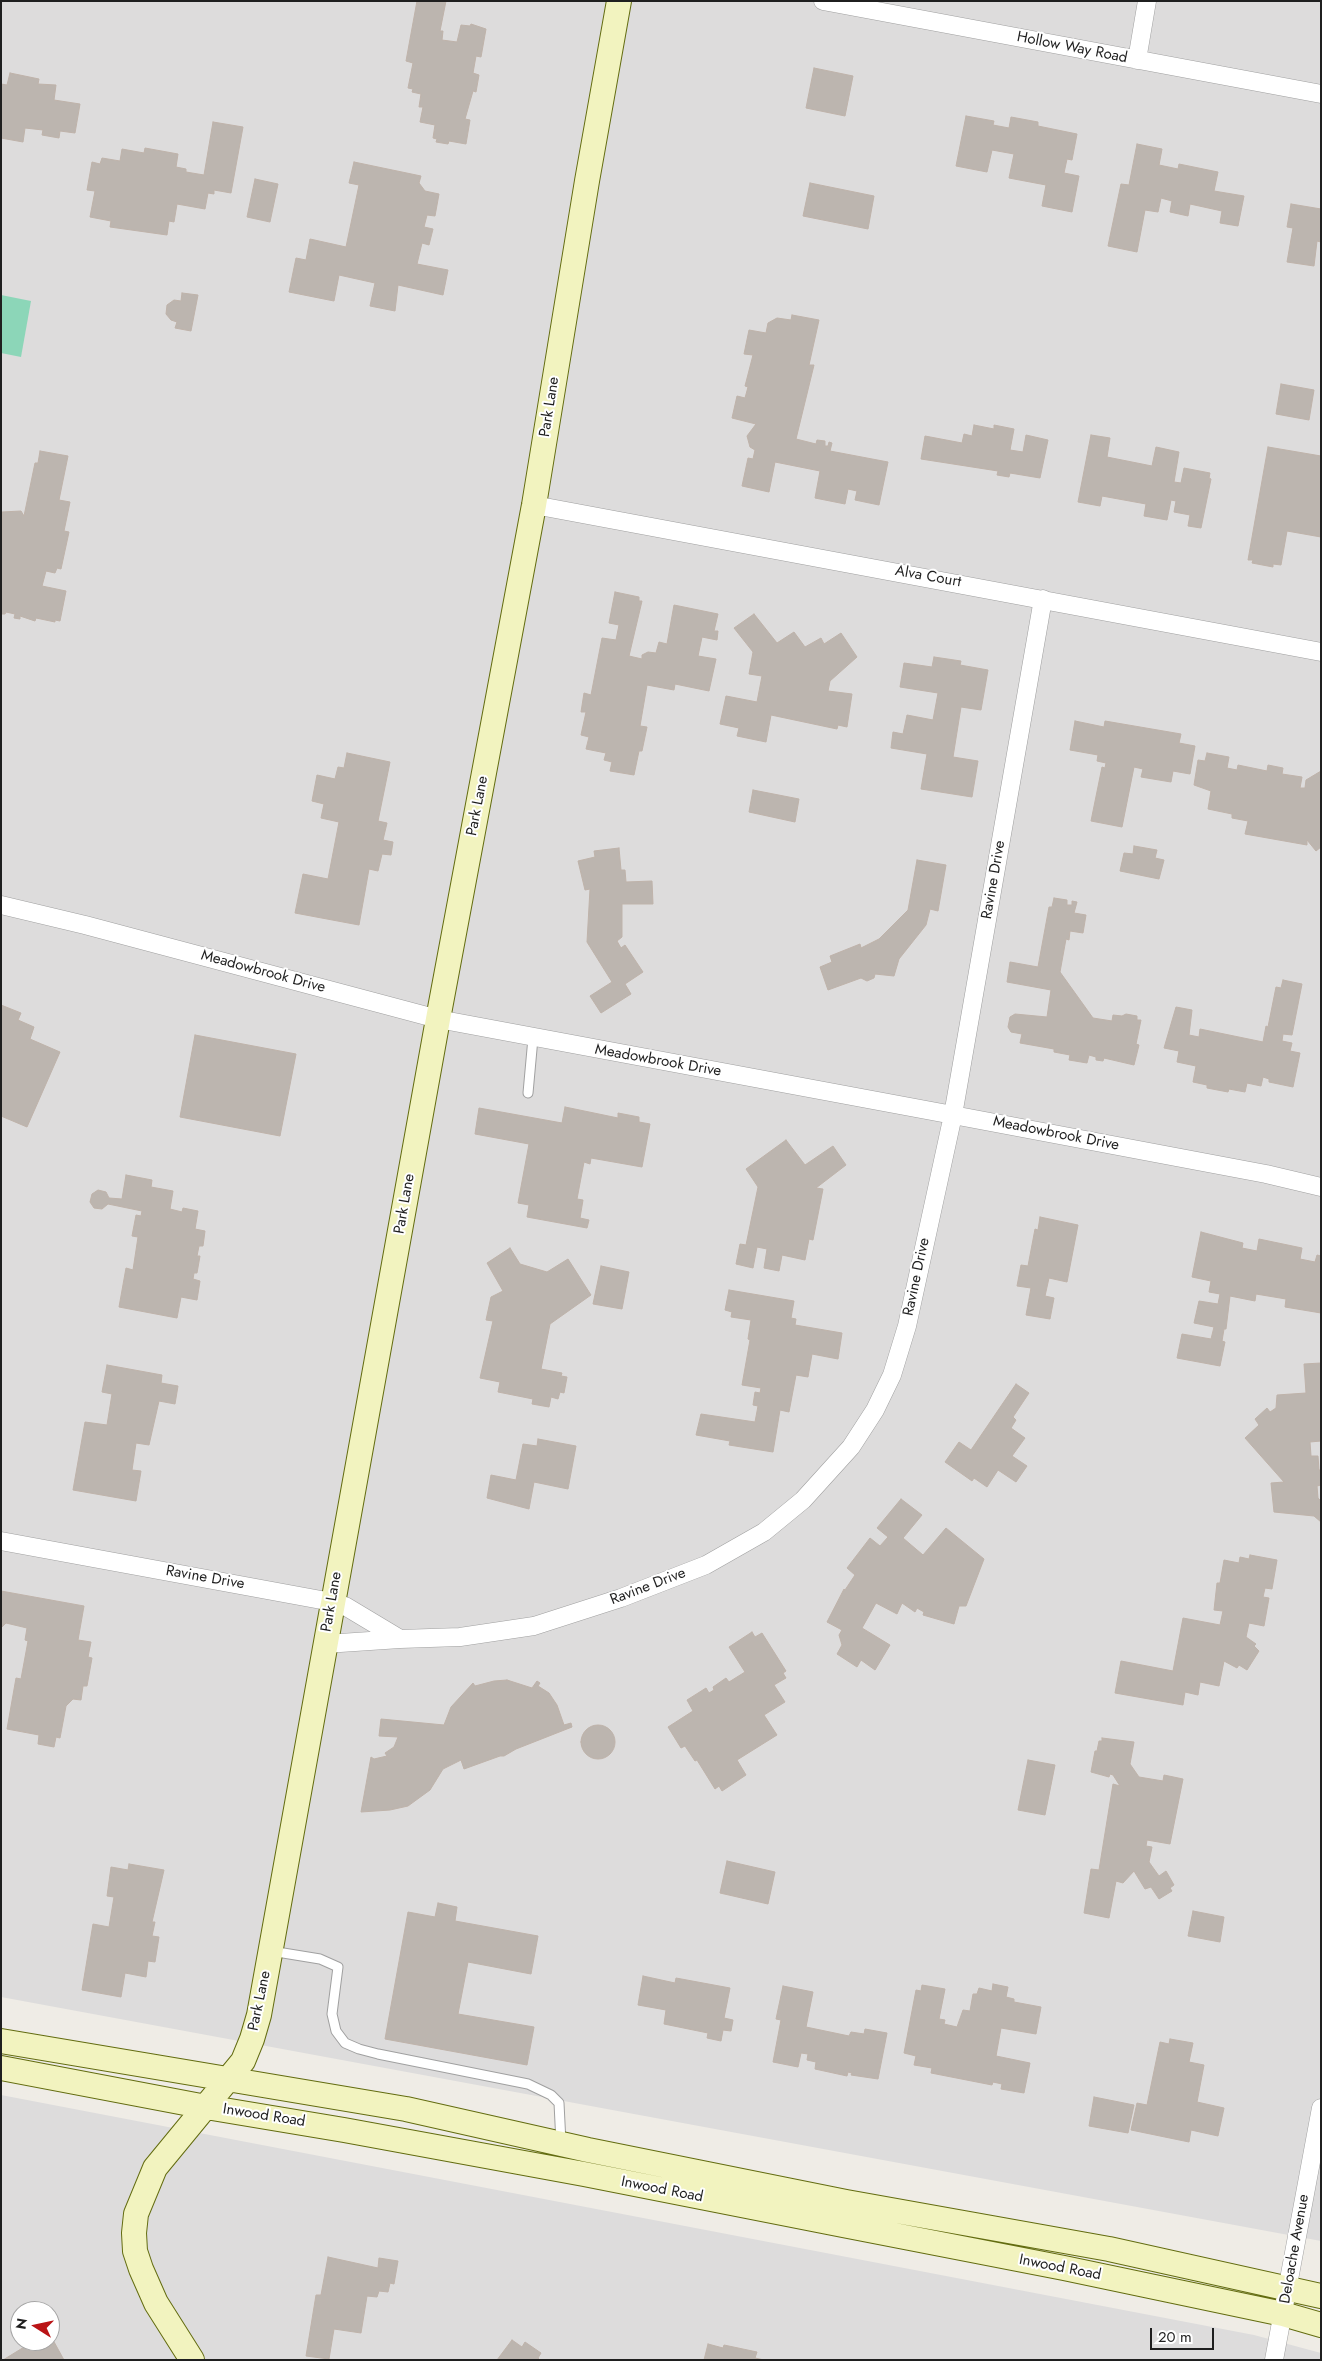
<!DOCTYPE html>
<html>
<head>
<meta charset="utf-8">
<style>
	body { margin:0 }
	#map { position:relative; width:1322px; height:2361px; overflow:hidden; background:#efece6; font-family:Jost,sans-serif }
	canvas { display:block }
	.frame { position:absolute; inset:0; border:2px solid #1f1f1f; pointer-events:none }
	.north { position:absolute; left:10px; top:2301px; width:50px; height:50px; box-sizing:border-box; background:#fff; border:1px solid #a5a5a5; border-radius:50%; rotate:280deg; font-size:14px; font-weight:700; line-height:20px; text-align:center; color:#1f1f1f }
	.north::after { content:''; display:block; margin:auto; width:18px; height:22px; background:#ba1416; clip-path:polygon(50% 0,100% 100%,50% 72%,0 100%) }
	.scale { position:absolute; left:1150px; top:2328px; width:64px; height:22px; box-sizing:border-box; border:2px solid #1f1f1f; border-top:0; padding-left:6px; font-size:15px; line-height:18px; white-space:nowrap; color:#1f1f1f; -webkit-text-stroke:4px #fff; paint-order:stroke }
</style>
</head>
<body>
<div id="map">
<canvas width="1322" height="2361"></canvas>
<div class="frame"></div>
<div class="north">N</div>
<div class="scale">20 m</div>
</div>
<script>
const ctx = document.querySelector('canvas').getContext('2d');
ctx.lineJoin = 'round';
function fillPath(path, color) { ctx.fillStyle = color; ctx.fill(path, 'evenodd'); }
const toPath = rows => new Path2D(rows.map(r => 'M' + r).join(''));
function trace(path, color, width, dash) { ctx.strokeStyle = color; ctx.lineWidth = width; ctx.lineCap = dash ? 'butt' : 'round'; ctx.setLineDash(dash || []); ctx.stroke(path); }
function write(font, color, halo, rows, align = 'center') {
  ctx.font = font + ' Jost,sans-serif'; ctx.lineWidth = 4; ctx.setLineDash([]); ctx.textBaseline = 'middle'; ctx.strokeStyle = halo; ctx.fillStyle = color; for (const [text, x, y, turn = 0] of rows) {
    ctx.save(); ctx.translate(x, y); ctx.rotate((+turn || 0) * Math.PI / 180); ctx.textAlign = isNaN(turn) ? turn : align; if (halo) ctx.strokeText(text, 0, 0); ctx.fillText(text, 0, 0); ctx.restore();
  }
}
fillPath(toPath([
	[1,1,1321,1,1321,2241,1,1997],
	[1,2095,1254,2335,1321,2353,1321,2360,1,2360],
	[20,2311,50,2311,50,2341,20,2341]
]), '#dddcdc');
fillPath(toPath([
	[1,295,31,301,21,357,1,353]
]), '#8cd6b8');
const building = toPath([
	[417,1,446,1,440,31,443,31,442,40,457,42,461,25,470,26,471,24,486,29,481,57,476,56,473,73,479,75,476,92,473,91,465,119,470,120,466,144,449,141,448,144,436,142,437,139,433,138,435,125,420,122,423,107,419,107,421,94,412,92,413,89,408,88,413,63,406,61,417,1],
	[814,68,853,76,845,116,806,108,814,68],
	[10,73,39,79,38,84,56,85,54,100,80,104,75,133,60,131,59,138,42,135,43,130,25,128,23,142,1,138,1,84,7,85,10,73],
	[966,116,994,121,993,125,1009,128,1011,117,1038,122,1038,126,1077,134,1072,160,1067,159,1064,173,1079,176,1072,212,1042,206,1046,185,1009,178,1014,154,992,150,987,172,956,166,966,116],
	[213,122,243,127,231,193,214,190,214,194,208,193,205,209,177,204,174,222,169,221,167,235,110,227,111,221,90,217,95,191,87,190,92,162,100,164,102,158,120,161,122,149,144,153,145,148,178,154,176,167,186,169,186,172,204,175,213,122],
	[1137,144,1162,149,1159,165,1178,169,1179,164,1218,172,1214,191,1244,196,1238,226,1220,223,1222,211,1190,204,1188,216,1170,212,1172,201,1161,198,1158,212,1145,210,1137,252,1108,246,1121,184,1129,185,1137,144],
	[354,162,421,176,419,183,425,191,439,194,435,216,427,215,424,227,433,229,429,245,422,243,417,264,448,270,443,295,398,285,395,311,370,306,375,283,339,275,334,301,289,292,296,258,306,260,310,239,346,247,359,185,349,183,354,162],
	[255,179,278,184,270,222,247,217,255,179],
	[810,183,874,196,868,229,803,216,810,183],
	[1291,204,1321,209,1321,242,1317,241,1314,266,1287,262,1293,228,1287,227,1291,204],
	[182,293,198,295,191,331,175,328,177,322,171,320,166,314,167,305,174,300,181,301,182,293],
	[792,315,819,320,809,365,814,365,796,439,816,444,817,440,825,441,825,446,828,446,829,442,832,443,830,451,888,462,879,505,855,500,857,491,848,489,845,504,815,498,820,471,775,462,769,492,742,486,748,458,753,459,755,450,750,447,747,436,756,424,732,418,737,396,745,398,748,387,745,386,753,355,744,354,749,330,766,333,768,323,777,318,791,320,792,315],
	[1281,384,1314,390,1309,420,1276,414,1281,384],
	[974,425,994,429,994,425,1014,429,1010,450,1023,452,1026,435,1048,440,1040,478,1010,473,1009,477,997,475,998,471,921,459,925,436,962,443,964,434,972,436,974,425],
	[1091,435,1110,438,1107,457,1152,466,1156,447,1179,452,1174,482,1181,483,1184,468,1210,473,1209,478,1211,479,1201,528,1188,526,1190,515,1174,512,1176,501,1171,500,1167,520,1144,516,1146,504,1102,496,1100,506,1078,502,1091,435],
	[1268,447,1321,456,1321,537,1287,531,1281,565,1273,564,1273,567,1252,563,1253,560,1248,560,1268,447],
	[40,451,68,456,59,500,70,502,64,531,69,532,61,569,57,568,55,573,46,571,42,586,66,591,60,621,55,620,55,622,36,618,35,621,20,616,20,619,14,618,15,614,6,612,5,614,1,614,2,512,21,511,24,516,35,463,38,463,40,451],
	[615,592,639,597,639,601,642,601,629,656,642,659,642,655,648,652,656,653,659,642,667,644,674,605,718,614,714,631,718,631,717,640,702,637,698,656,716,659,709,691,675,684,674,690,647,685,640,726,647,727,642,751,639,751,634,775,610,771,612,762,604,760,606,753,586,749,589,737,581,735,586,712,581,712,584,693,591,695,602,638,616,640,619,625,609,623,615,592],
	[754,614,777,643,794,632,805,647,821,638,824,644,841,633,857,657,830,681,828,691,852,694,847,727,838,725,837,729,771,715,766,742,737,736,739,728,720,724,726,696,757,702,762,676,749,674,753,652,734,628,754,614],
	[934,657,961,661,960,665,988,670,981,710,961,707,953,757,978,761,972,797,921,789,927,754,891,748,893,732,903,734,907,715,933,720,938,693,900,687,904,663,932,667,934,657],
	[1075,721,1104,727,1105,721,1181,734,1179,743,1195,746,1190,774,1173,771,1171,782,1141,777,1143,769,1134,767,1122,827,1091,821,1102,767,1105,768,1106,763,1097,761,1098,755,1070,750,1075,721],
	[347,753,390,762,378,821,387,823,383,840,393,842,391,855,382,854,378,871,369,869,359,925,295,913,303,874,328,879,339,822,321,818,324,804,312,801,317,775,335,779,338,767,344,768,347,753],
	[1207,753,1229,757,1227,768,1237,770,1238,765,1267,771,1268,765,1283,768,1282,774,1302,777,1300,788,1305,788,1306,780,1321,771,1321,847,1316,851,1307,840,1307,845,1245,834,1248,821,1232,818,1232,814,1208,809,1211,791,1194,785,1198,760,1205,761,1207,753],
	[753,790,799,799,795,822,749,812,753,790],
	[1134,846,1157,850,1155,858,1164,860,1159,879,1120,871,1124,853,1133,854,1134,846],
	[619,848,621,870,625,870,626,882,652,881,653,904,622,904,622,937,617,941,621,948,625,945,643,972,625,984,631,994,601,1013,590,996,612,982,587,942,590,889,585,890,578,861,595,857,594,851,619,848],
	[917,860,946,865,938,911,930,909,926,925,899,959,894,976,875,974,874,978,867,981,861,978,828,990,820,967,832,962,830,956,860,944,861,948,879,939,908,910,917,860],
	[1054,898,1067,900,1067,905,1072,905,1072,901,1077,902,1074,913,1086,915,1083,933,1070,931,1069,940,1066,939,1060,972,1093,1018,1112,1021,1113,1015,1122,1016,1126,1014,1137,1016,1137,1020,1141,1020,1136,1044,1139,1045,1134,1065,1104,1058,1103,1061,1096,1060,1096,1057,1089,1055,1087,1063,1069,1060,1070,1055,1054,1052,1054,1049,1020,1043,1022,1034,1011,1032,1008,1027,1010,1017,1015,1014,1047,1017,1051,990,1007,982,1010,962,1038,967,1049,907,1052,907,1054,898],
	[1283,980,1302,984,1292,1035,1283,1034,1282,1041,1292,1043,1290,1051,1300,1053,1293,1087,1269,1082,1269,1079,1263,1077,1261,1086,1247,1083,1245,1092,1229,1089,1228,1092,1207,1088,1207,1085,1193,1082,1196,1066,1177,1062,1179,1051,1164,1048,1176,1007,1192,1010,1189,1035,1199,1037,1200,1029,1263,1042,1266,1026,1268,1027,1276,987,1281,988,1283,980],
	[1,1005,21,1013,18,1020,34,1027,30,1039,60,1052,27,1127,1,1116,1,1005],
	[195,1035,296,1054,280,1136,180,1117,195,1035],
	[565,1107,618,1118,618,1113,639,1117,639,1122,650,1124,642,1167,591,1158,590,1164,584,1162,577,1199,583,1200,580,1218,589,1220,587,1228,527,1217,529,1205,518,1203,529,1144,475,1134,479,1108,562,1123,565,1107],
	[786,1140,805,1165,833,1146,846,1165,816,1188,823,1189,813,1240,809,1239,805,1260,782,1255,779,1271,764,1268,767,1249,757,1247,753,1268,736,1264,740,1244,746,1245,758,1187,746,1169,786,1140],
	[126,1175,152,1180,151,1187,173,1191,170,1209,182,1212,183,1208,198,1211,195,1229,205,1231,203,1246,199,1246,197,1256,200,1256,197,1273,194,1273,193,1279,200,1281,197,1300,181,1297,177,1318,119,1307,126,1268,133,1270,138,1237,132,1236,136,1215,141,1216,142,1211,108,1204,102,1209,94,1208,90,1202,92,1194,98,1190,106,1192,109,1198,122,1199,126,1175],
	[1040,1217,1078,1225,1067,1282,1049,1278,1045,1296,1054,1298,1050,1319,1026,1315,1031,1288,1017,1286,1021,1265,1028,1266,1035,1229,1038,1230,1040,1217],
	[1201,1232,1243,1243,1242,1248,1257,1251,1259,1239,1302,1248,1300,1259,1315,1262,1317,1255,1321,1256,1321,1313,1285,1307,1286,1299,1256,1294,1255,1301,1230,1296,1226,1329,1224,1329,1222,1341,1225,1342,1220,1366,1177,1358,1182,1334,1211,1339,1214,1327,1194,1323,1199,1301,1218,1304,1220,1294,1209,1292,1211,1281,1192,1277,1201,1232],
	[510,1248,520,1264,547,1272,568,1259,591,1295,550,1324,541,1369,562,1373,561,1376,567,1377,564,1393,560,1392,558,1399,551,1397,549,1407,532,1404,533,1399,498,1392,500,1382,480,1378,493,1321,486,1320,491,1297,503,1291,487,1263,510,1248],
	[601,1266,629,1272,622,1309,593,1304,601,1266],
	[729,1290,794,1301,791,1318,796,1319,795,1325,842,1333,838,1359,812,1354,808,1377,796,1375,789,1412,780,1410,773,1452,729,1445,730,1441,696,1435,701,1414,755,1422,758,1406,753,1405,755,1392,760,1393,761,1388,742,1385,750,1340,748,1339,751,1320,731,1317,732,1312,725,1310,729,1290],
	[1321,1363,1321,1441,1310,1442,1311,1456,1318,1456,1319,1470,1321,1470,1321,1485,1317,1486,1318,1498,1321,1501,1321,1522,1314,1516,1274,1512,1271,1483,1284,1482,1245,1438,1259,1425,1255,1419,1267,1408,1270,1412,1276,1408,1277,1395,1306,1393,1304,1364,1321,1363],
	[107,1365,162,1375,161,1383,178,1386,175,1404,159,1401,149,1445,136,1443,132,1470,141,1471,136,1501,73,1490,85,1422,107,1425,112,1394,102,1392,107,1365],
	[1016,1384,1029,1393,1013,1417,1016,1420,1011,1428,1025,1438,1012,1456,1027,1466,1016,1482,998,1470,987,1487,974,1478,972,1481,945,1462,959,1442,971,1450,1016,1384],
	[538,1439,576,1446,568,1489,534,1482,529,1509,487,1498,491,1475,516,1480,523,1444,537,1446,538,1439],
	[901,1499,922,1515,903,1538,923,1555,946,1528,984,1559,966,1606,959,1606,954,1624,923,1615,924,1612,917,1608,915,1612,902,1603,897,1614,876,1603,862,1628,890,1645,875,1670,861,1660,857,1667,837,1654,842,1645,839,1635,842,1630,827,1622,844,1589,845,1590,855,1575,847,1568,870,1538,880,1546,888,1537,877,1528,901,1499],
	[1250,1555,1277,1560,1272,1589,1265,1588,1263,1597,1269,1598,1264,1626,1249,1623,1246,1637,1256,1644,1254,1646,1259,1651,1247,1670,1239,1665,1237,1668,1224,1661,1219,1686,1200,1682,1198,1695,1185,1692,1183,1705,1115,1693,1121,1661,1173,1671,1183,1618,1220,1625,1223,1611,1214,1610,1217,1583,1220,1583,1224,1560,1239,1563,1240,1557,1249,1559,1250,1555],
	[1,1591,84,1606,78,1640,91,1642,88,1657,92,1658,87,1686,83,1686,81,1700,73,1699,66,1706,60,1738,56,1737,54,1747,38,1744,39,1735,7,1729,16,1678,21,1679,28,1641,25,1640,27,1628,6,1623,1,1628,1,1591],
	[752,1632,755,1637,762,1633,786,1671,783,1673,786,1678,774,1685,785,1702,764,1715,777,1735,737,1760,746,1775,722,1791,719,1786,715,1789,697,1760,695,1761,685,1746,681,1748,668,1727,693,1711,687,1700,706,1688,709,1693,714,1690,713,1687,726,1678,729,1682,745,1672,729,1647,752,1632],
	[507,1680,532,1688,537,1681,540,1683,538,1686,549,1693,557,1705,564,1725,571,1723,572,1727,516,1749,504,1756,500,1756,464,1769,461,1760,443,1769,430,1790,408,1806,390,1810,361,1812,371,1757,374,1759,387,1756,385,1753,394,1747,398,1737,379,1736,381,1719,444,1725,451,1707,473,1683,475,1686,494,1681,507,1680],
	'581 1742a17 17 0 1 1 34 0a17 17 0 1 1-34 0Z',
	[1102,1738,1134,1742,1130,1764,1139,1777,1163,1781,1164,1775,1183,1779,1170,1844,1147,1840,1146,1846,1152,1847,1149,1862,1159,1876,1166,1871,1174,1885,1170,1888,1172,1891,1159,1899,1151,1887,1145,1889,1134,1871,1123,1883,1116,1881,1109,1918,1084,1913,1091,1869,1099,1870,1113,1784,1120,1786,1113,1775,1110,1774,1109,1777,1091,1772,1095,1751,1097,1751,1099,1741,1102,1741,1102,1738],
	[1028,1760,1055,1765,1045,1815,1018,1810,1028,1760],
	[727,1861,775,1872,768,1904,720,1893,727,1861],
	[129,1864,164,1870,152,1922,155,1922,152,1936,159,1937,155,1962,148,1961,146,1977,125,1973,121,1997,82,1990,93,1924,109,1927,114,1897,107,1896,111,1867,128,1870,129,1864],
	[438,1903,457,1907,455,1921,538,1936,531,1974,468,1962,458,2014,534,2027,527,2065,385,2039,408,1912,435,1917,438,1903],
	[1193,1911,1224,1917,1220,1942,1188,1936,1193,1911],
	[643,1976,675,1983,676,1978,730,1988,724,2018,733,2020,731,2031,723,2030,721,2041,707,2038,708,2033,664,2024,666,2010,638,2005,643,1976],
	[993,1984,1008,1987,1006,1997,1014,1999,1014,2002,1041,2007,1036,2034,1001,2028,996,2056,1030,2063,1024,2093,1001,2089,1002,2084,993,2082,992,2085,931,2073,932,2068,914,2065,916,2056,904,2053,916,1990,921,1991,922,1985,945,1989,939,2019,945,2020,944,2024,957,2027,963,2010,970,2011,973,1994,977,1994,979,1988,992,1991,993,1984],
	[783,1986,813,1992,806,2027,849,2036,851,2032,864,2034,865,2029,887,2033,878,2079,851,2075,852,2073,848,2072,847,2076,815,2069,816,2062,807,2060,808,2054,801,2053,798,2067,773,2062,781,2020,776,2019,783,1986],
	[1170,2039,1193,2043,1189,2062,1204,2065,1197,2102,1224,2108,1218,2136,1191,2130,1189,2142,1131,2130,1137,2103,1147,2105,1160,2042,1169,2044,1170,2039],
	[1094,2097,1134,2105,1128,2133,1089,2126,1094,2097],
	[328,2257,378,2268,379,2258,398,2261,394,2284,390,2283,388,2292,379,2291,377,2297,367,2296,361,2333,334,2329,329,2359,306,2356,316,2295,321,2295,328,2257],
	[53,2340,64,2360,3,2360,34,2341,43,2341,44,2344,53,2340],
	[512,2340,522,2347,525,2342,541,2353,538,2358,540,2360,497,2360,512,2340],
	[708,2344,723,2348,724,2345,757,2352,755,2358,764,2360,704,2360,708,2344]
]);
fillPath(building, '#bcb5af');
trace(building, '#bfb3aa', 1);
const lane = toPath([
	[528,1093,533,1038],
	[271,1951,320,1959,338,1967,332,2014,336,2031,345,2043,359,2049,378,2054,528,2084,551,2095,559,2103,561,2143]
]);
const street = toPath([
	[823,1,1321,94],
	[1137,60,1147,1],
	[534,505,1321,652],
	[1,905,85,925,438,1019,953,1115,1266,1174,1321,1187],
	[1,1541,332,1602,345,1606,400,1639,460,1637,534,1626,621,1598,706,1565,764,1532,803,1500,851,1447,875,1410,892,1375,907,1326,953,1115,1043,599],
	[325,1644,400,1639],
	[1274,2360,1321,2108]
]);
const secondary = toPath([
	[1,2041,406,2109,588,2150,846,2202,1109,2249,1321,2296],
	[1,2068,206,2107,344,2130,584,2174,843,2225,1064,2268,1283,2314,1321,2325],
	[192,2360,156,2303,141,2269,135,2251,134,2233,136,2214,155,2168,243,2061,252,2039,259,2015,438,1019,534,505,587,181,619,1]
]);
trace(lane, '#a0a0a0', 11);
trace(street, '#a0a0a0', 19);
trace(secondary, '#636c10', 26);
trace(lane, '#fff', 9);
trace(street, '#fff', 18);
trace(secondary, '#f2f3bf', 24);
write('15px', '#1f1f1f', '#fff', [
	["Hollow Way Road",1072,48,11],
	["Park Lane",550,407,-81],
	["Alva Court",928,577,10],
	["Park Lane",478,806,-79],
	["Ravine Drive",994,880,-80],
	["Meadowbrook Drive",263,972,15],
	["Meadowbrook Drive",658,1061,10],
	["Meadowbrook Drive",1056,1134,11],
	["Park Lane",405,1204,-80],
	["Ravine Drive",917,1277,-78],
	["Ravine Drive",205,1578,10],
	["Ravine Drive",648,1587,-21],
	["Park Lane",332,1602,-80],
	["Park Lane",260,2001,-78],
	["Inwood Road",264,2116,9],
	["Inwood Road",662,2190,11],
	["Deloache Avenue",1295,2249,-80],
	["Inwood Road",1060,2268,11]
]);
</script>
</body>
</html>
